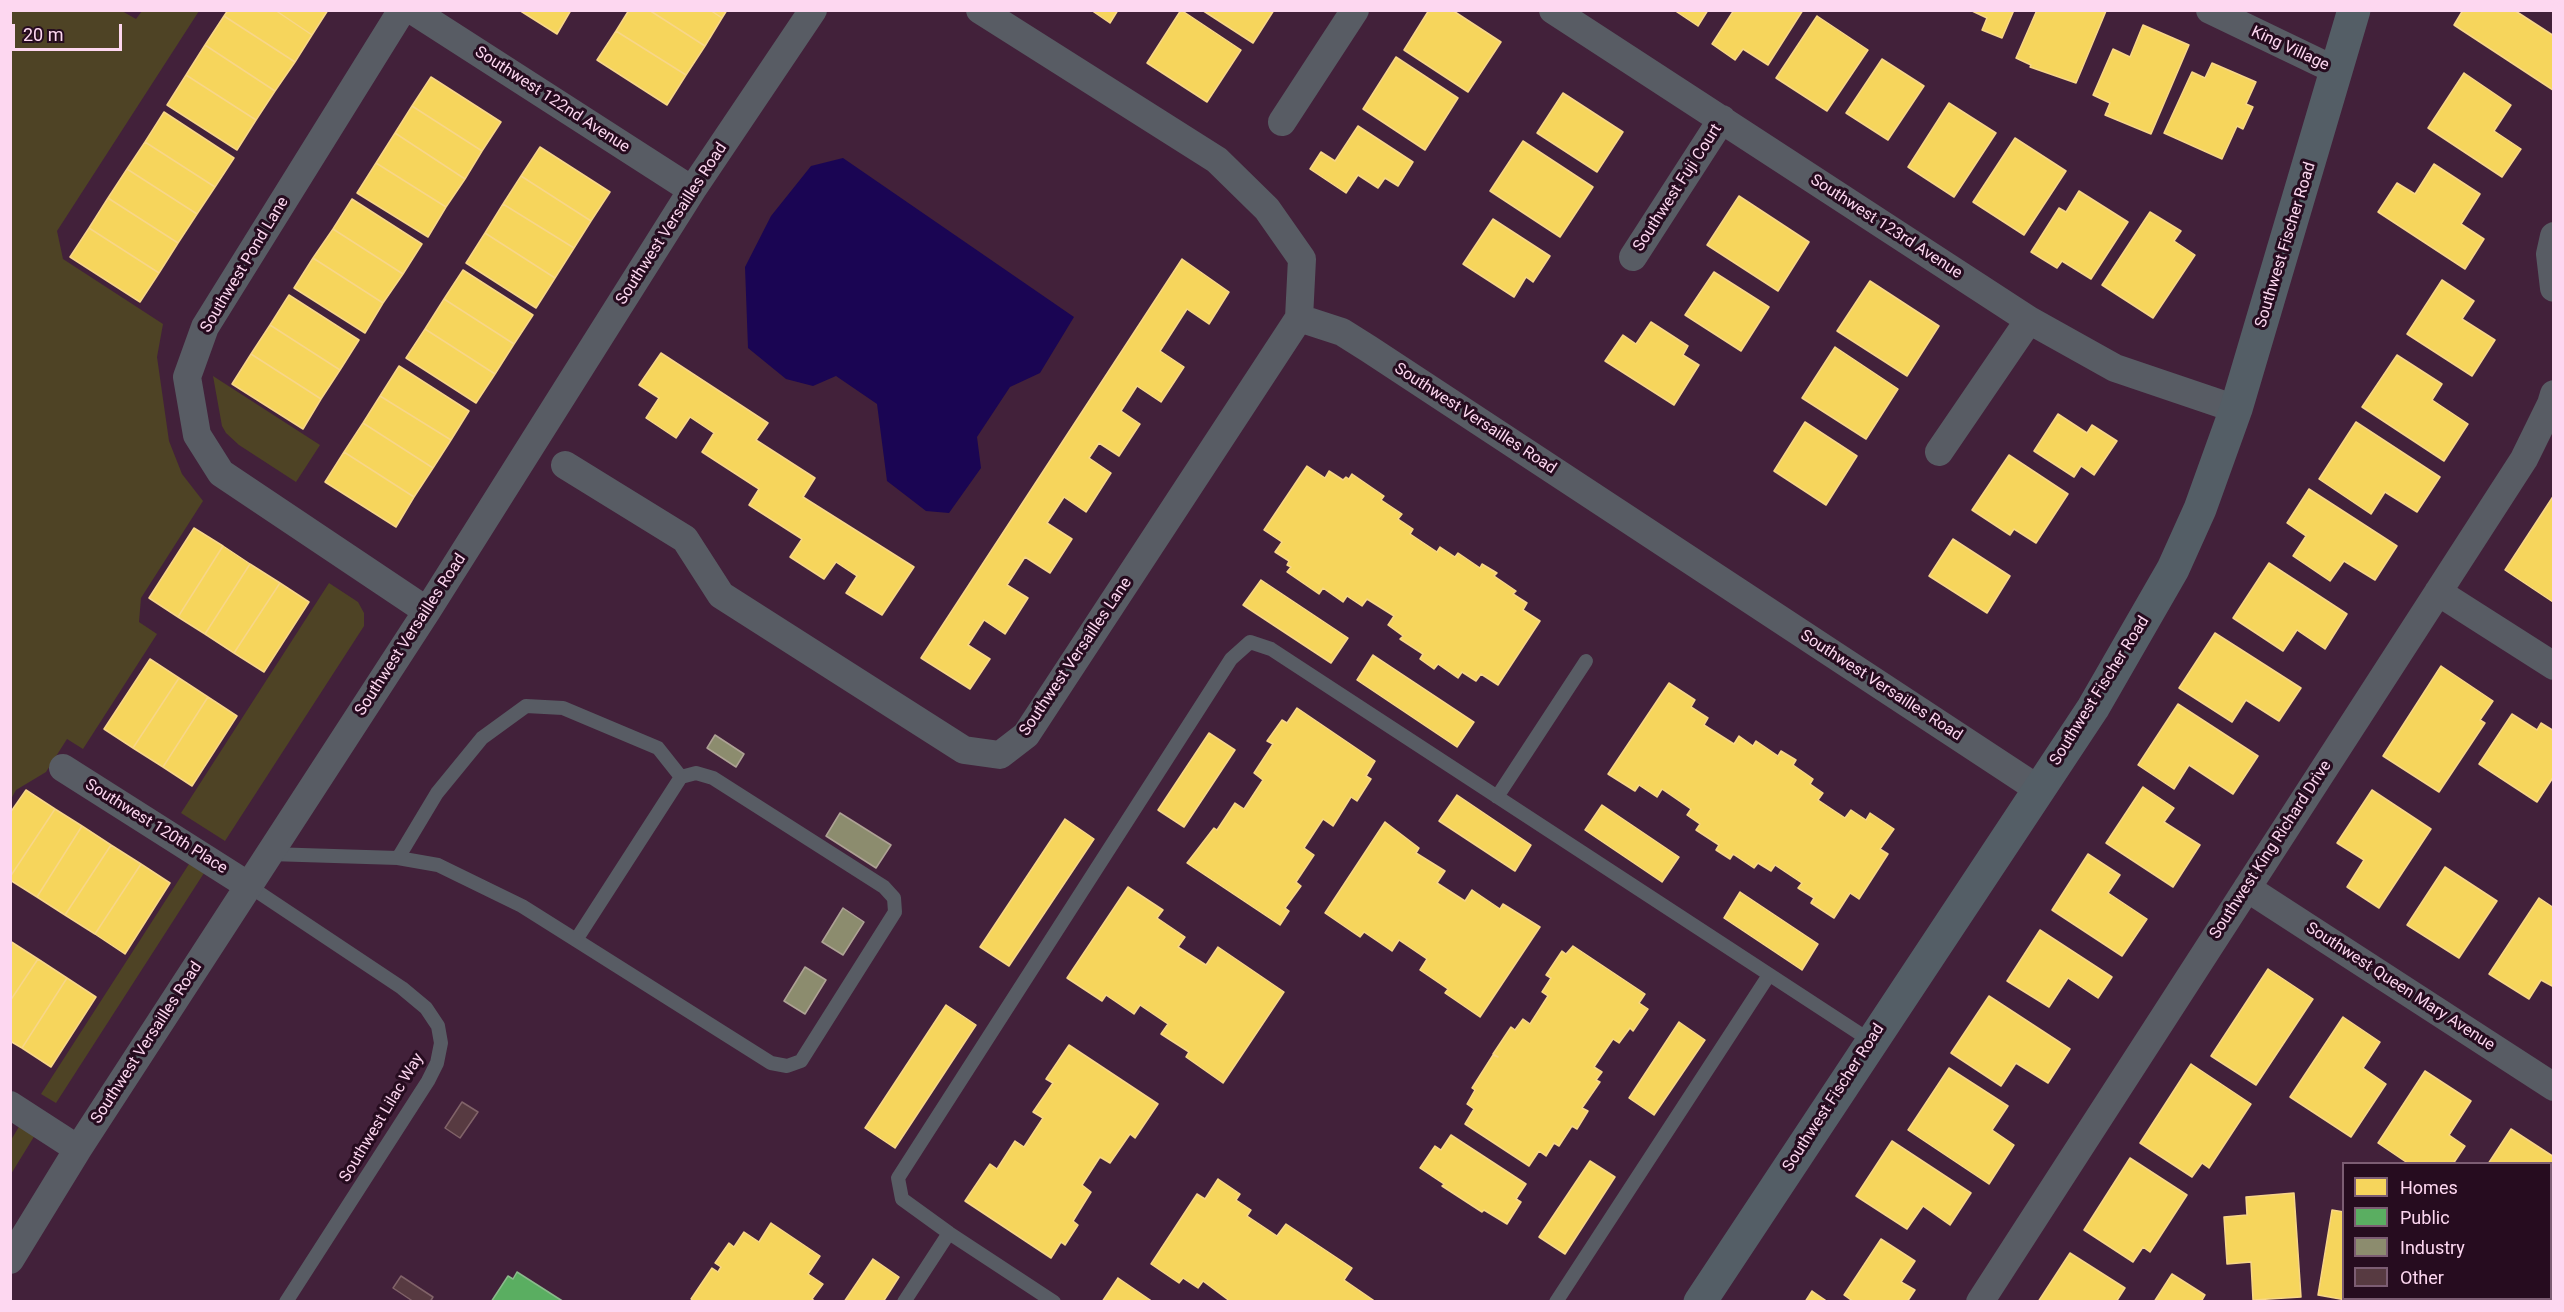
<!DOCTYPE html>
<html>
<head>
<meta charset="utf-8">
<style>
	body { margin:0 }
	#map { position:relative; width:2564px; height:1312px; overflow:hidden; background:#42213a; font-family:Roboto,sans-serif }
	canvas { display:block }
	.frame { position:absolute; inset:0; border:12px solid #fdd7f0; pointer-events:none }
	.legend { position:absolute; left:2342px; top:1162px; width:210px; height:138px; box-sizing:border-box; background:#260c1f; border:2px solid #7c5d73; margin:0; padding:8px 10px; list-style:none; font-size:18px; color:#fdd7f0 }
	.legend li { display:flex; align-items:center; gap:12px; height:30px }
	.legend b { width:30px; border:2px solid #7c5d73 }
	.scale { position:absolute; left:12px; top:24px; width:110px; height:27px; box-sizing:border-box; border:3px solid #fdd7f0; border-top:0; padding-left:8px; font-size:18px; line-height:21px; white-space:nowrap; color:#fdd7f0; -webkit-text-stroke:4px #260c1f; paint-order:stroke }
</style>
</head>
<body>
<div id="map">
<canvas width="2564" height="1312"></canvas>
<div class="frame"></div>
<ul class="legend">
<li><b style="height:16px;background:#f6d55c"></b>Homes</li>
<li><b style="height:16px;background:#5aae61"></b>Public</li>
<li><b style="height:16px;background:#8c8c6e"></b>Industry</li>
<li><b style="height:16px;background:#573a41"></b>Other</li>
</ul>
<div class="scale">20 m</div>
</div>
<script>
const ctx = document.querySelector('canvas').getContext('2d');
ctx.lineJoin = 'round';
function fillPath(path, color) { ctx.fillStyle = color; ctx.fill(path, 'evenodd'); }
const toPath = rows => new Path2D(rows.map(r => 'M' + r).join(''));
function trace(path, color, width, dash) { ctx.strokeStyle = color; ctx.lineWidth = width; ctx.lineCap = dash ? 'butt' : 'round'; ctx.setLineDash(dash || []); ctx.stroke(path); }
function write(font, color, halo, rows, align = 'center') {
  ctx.font = font + ' Roboto,sans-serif'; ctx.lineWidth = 6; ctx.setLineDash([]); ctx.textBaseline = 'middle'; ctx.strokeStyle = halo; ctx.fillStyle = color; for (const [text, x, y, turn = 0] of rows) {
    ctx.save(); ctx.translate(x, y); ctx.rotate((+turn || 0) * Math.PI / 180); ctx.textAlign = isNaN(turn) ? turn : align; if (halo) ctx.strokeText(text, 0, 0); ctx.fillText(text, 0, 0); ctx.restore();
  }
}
fillPath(toPath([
	[10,11,122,11,136,19,142,11,199,11,57,231,63,259,163,324,157,357,169,441,182,474,203,501,141,598,139,622,157,634,83,749,67,739,46,772,16,790,11,799],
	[213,376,320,445,296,482,239,445,226,433,222,426],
	[329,583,358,602,364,613,364,626,225,841,181,813],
	[189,864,204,873,56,1103,41,1094],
	[20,1125,35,1135,11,1174,11,1140]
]), '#4e4325');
fillPath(toPath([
	[843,158,1074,317,1040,373,1010,387,977,437,981,468,949,513,926,511,887,481,877,404,836,376,813,386,786,379,748,348,745,267,771,216,811,166]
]), '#1a0553');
const homes = toPath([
	[228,10,275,10,312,35,295,62,224,16,228,10],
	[275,10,328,10,312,35,275,10],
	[519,10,571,10,557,34,519,10],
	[629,10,649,10,705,46,686,75,616,31,629,10],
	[649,10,710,10,722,18,705,46,649,10],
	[710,10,727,10,722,18,710,10],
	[1091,10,1118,10,1110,23,1091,10],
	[1181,10,1241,50,1207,102,1147,63,1181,10],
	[1202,10,1274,10,1253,43,1202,10],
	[1429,10,1452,10,1501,42,1468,92,1404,50,1429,10],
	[1674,10,1708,10,1698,26,1674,10],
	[1734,10,1803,10,1768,65,1743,49,1735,60,1712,44,1734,10],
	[1970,10,2014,10,2002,38,1982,30,1987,18,1970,10],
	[2037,10,2106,11,2076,83,2030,67,2031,65,2016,58,2037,10],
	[2463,10,2514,10,2554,36,2553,90,2454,25,2463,10],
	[224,16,295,62,275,91,205,45,224,16],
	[1817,16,1868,50,1827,111,1776,78,1817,16],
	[2143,25,2189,45,2151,134,2105,115,2110,103,2093,95,2113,49,2130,57,2143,25],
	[616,31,686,75,667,105,597,60,616,31],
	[205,45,275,91,256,120,186,75,205,45],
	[1396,57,1458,98,1425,150,1363,109,1396,57],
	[1882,59,1924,86,1888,140,1846,113,1882,59],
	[2212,63,2256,82,2246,104,2253,107,2243,129,2237,126,2222,159,2164,133,2192,72,2205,78,2212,63],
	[2464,73,2511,105,2494,131,2521,149,2502,177,2428,128,2464,73],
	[186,75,256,120,237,150,167,105,186,75],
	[431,77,501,122,482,151,412,106,431,77],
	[1563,93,1623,132,1597,172,1537,133,1563,93],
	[1949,103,1996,133,1954,197,1908,167,1949,103],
	[412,106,482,151,465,179,395,133,412,106],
	[164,112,234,158,215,187,145,142,164,112],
	[1358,126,1413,162,1398,186,1385,178,1378,188,1358,175,1346,193,1310,169,1321,152,1335,161,1358,126],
	[395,133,465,179,446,207,376,163,395,133],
	[2015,138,2066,171,2024,235,1973,202,2015,138],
	[1523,141,1593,187,1560,237,1490,191,1523,141],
	[145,142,215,187,197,214,127,169,145,142],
	[540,147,610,192,591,221,521,176,540,147],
	[376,163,446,207,428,237,357,193,376,163],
	[2434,164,2480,194,2461,224,2484,239,2465,269,2378,212,2397,183,2415,194,2434,164],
	[127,169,197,214,178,243,108,198,127,169],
	[521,176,591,221,574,248,503,204,521,176],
	[2079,191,2128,222,2091,279,2062,261,2057,268,2031,252,2059,208,2066,212,2079,191],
	[1739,196,1809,242,1778,291,1707,245,1739,196],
	[108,198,178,243,159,273,89,228,108,198],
	[352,199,422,244,403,274,333,229,352,199],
	[503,204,574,248,555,278,485,233,503,204],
	[2150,212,2181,231,2174,241,2195,255,2153,318,2102,285,2150,212],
	[1493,219,1550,256,1533,282,1526,277,1514,297,1463,264,1493,219],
	[89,228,159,273,140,302,70,257,89,228],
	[333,229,403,274,383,303,313,258,333,229],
	[485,233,555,278,536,308,466,263,485,233],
	[313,258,383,303,365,333,294,288,313,258],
	[1182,259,1229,292,1209,324,1187,309,1160,351,1184,367,1161,402,1137,386,1121,411,1140,424,1119,456,1099,443,1089,458,1111,473,1086,512,1064,497,1047,523,1072,539,1050,573,1025,557,1007,585,1028,598,1005,634,984,620,968,645,990,659,970,689,921,658,1182,259],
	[463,270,533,315,514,344,444,299,463,270],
	[1714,272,1769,307,1741,351,1685,315,1714,272],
	[2442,280,2474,301,2462,319,2495,340,2472,376,2407,334,2442,280],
	[1870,281,1939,326,1907,376,1837,331,1870,281],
	[289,295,359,340,340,370,270,325,289,295],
	[444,299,514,344,495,374,425,329,444,299],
	[1651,322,1688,346,1683,355,1699,365,1674,405,1605,361,1623,335,1636,344,1651,322],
	[270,325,340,370,321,399,251,354,270,325],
	[425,329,495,374,476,403,406,358,425,329],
	[1835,347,1898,389,1866,439,1802,398,1835,347],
	[661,353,768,423,756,440,815,478,803,497,914,567,882,615,846,593,857,576,836,562,824,579,790,557,802,539,749,505,759,489,702,452,714,433,690,417,676,438,646,418,659,398,639,385,661,353],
	[251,354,321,399,303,429,232,384,251,354],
	[2397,355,2442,384,2432,400,2468,424,2444,461,2362,407,2397,355],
	[399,366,469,411,451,440,380,396,399,366],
	[380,396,451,440,433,468,363,423,380,396],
	[2058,414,2087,433,2092,425,2117,441,2094,475,2081,466,2074,477,2034,451,2058,414],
	[1805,422,1857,456,1826,505,1774,471,1805,422],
	[2356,422,2440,477,2417,512,2385,492,2371,514,2319,479,2356,422],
	[363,423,433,468,414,497,344,452,363,423],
	[344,452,414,497,396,527,325,482,344,452],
	[2009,455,2068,494,2036,543,2014,529,2010,535,1972,510,2009,455],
	[1307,466,1325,478,1329,471,1343,480,1346,477,1349,479,1352,474,1384,496,1381,500,1402,514,1398,519,1413,529,1410,534,1437,552,1440,547,1455,557,1458,553,1480,568,1482,564,1497,573,1494,576,1516,591,1513,594,1527,603,1523,610,1540,621,1498,685,1481,674,1476,681,1462,672,1458,678,1438,664,1434,669,1420,659,1423,654,1400,639,1403,636,1388,625,1394,616,1367,599,1362,606,1347,596,1343,602,1323,588,1319,594,1287,572,1291,567,1287,565,1289,561,1275,552,1282,542,1264,530,1307,466],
	[2309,489,2397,546,2375,580,2344,561,2330,581,2293,556,2306,536,2287,523,2309,489],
	[2554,495,2554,601,2553,602,2505,570,2554,495],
	[194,528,223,546,178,617,149,598,194,528],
	[1953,539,2010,576,1987,613,1929,576,1953,539],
	[223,546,250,564,205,634,178,617,223,546],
	[2269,563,2347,614,2325,649,2297,630,2283,651,2233,618,2269,563],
	[250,564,280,583,234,653,205,634,250,564],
	[1261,580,1348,638,1331,663,1243,605,1261,580],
	[280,583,309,602,264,672,234,653,280,583],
	[2215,633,2301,688,2279,721,2246,700,2232,722,2179,688,2215,633],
	[1373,655,1474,722,1457,747,1357,680,1373,655],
	[150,659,179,678,133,748,104,729,150,659],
	[2441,666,2493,701,2480,720,2485,723,2439,792,2383,756,2441,666],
	[179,678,208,697,163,767,133,748,179,678],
	[1669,683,1695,700,1691,707,1708,718,1704,725,1734,744,1739,736,1753,746,1756,741,1778,756,1781,751,1796,760,1793,765,1813,779,1810,784,1823,793,1818,800,1845,818,1851,810,1866,820,1870,813,1894,829,1880,849,1888,854,1859,899,1850,893,1834,918,1811,903,1814,898,1798,888,1802,883,1775,865,1771,871,1758,863,1754,868,1733,854,1730,859,1716,850,1719,845,1696,830,1700,824,1687,815,1691,809,1662,789,1657,797,1639,785,1635,791,1608,774,1669,683],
	[208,697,237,716,192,786,163,767,208,697],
	[2178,704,2258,756,2233,794,2189,765,2174,789,2138,765,2178,704],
	[1297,708,1375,761,1366,776,1371,779,1357,801,1351,797,1333,826,1323,819,1304,848,1314,855,1296,882,1301,886,1285,908,1289,911,1280,925,1187,863,1214,828,1217,830,1235,803,1244,809,1263,780,1254,773,1273,744,1267,741,1282,720,1287,723,1297,708],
	[2512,714,2537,730,2541,723,2554,731,2554,776,2537,802,2479,764,2512,714],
	[1209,733,1235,750,1184,827,1158,810,1209,733],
	[2143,787,2174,808,2164,822,2200,845,2173,887,2106,843,2143,787],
	[26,790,55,809,10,877,10,813,26,790],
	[2372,790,2431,829,2379,908,2347,887,2364,860,2337,843,2372,790],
	[1457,795,1531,845,1515,871,1439,821,1457,795],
	[1602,805,1679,857,1662,882,1585,830,1602,805],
	[55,809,82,826,37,897,10,880,10,877,55,809],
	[1065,819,1094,839,1009,966,980,947,1065,819],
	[1385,822,1419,848,1416,853,1445,871,1437,883,1465,901,1472,890,1500,909,1503,904,1540,927,1480,1017,1445,993,1448,989,1420,970,1427,959,1399,940,1392,951,1364,932,1360,937,1325,913,1385,822],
	[82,826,111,845,65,915,37,897,82,826],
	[111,845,141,864,95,934,65,915,111,845],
	[2088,854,2120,875,2108,893,2147,919,2122,956,2052,910,2088,854],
	[141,864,170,883,125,954,95,934,141,864],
	[2445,867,2497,901,2459,958,2407,925,2445,867],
	[1128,887,1163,910,1157,918,1185,937,1178,947,1206,965,1218,947,1284,992,1223,1083,1186,1057,1189,1052,1161,1034,1168,1024,1140,1005,1134,1014,1106,995,1102,1001,1067,978,1128,887],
	[1740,892,1818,944,1802,970,1724,918,1740,892],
	[2539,898,2554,908,2554,987,2541,980,2529,999,2489,974,2539,898],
	[2040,930,2112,977,2098,998,2068,978,2049,1007,2007,981,2040,930],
	[10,941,38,959,10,1001,10,941],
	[1573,946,1645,994,1639,1003,1648,1009,1633,1031,1630,1028,1619,1043,1613,1039,1594,1067,1602,1072,1596,1080,1600,1082,1582,1108,1588,1111,1577,1129,1572,1126,1559,1146,1554,1143,1546,1156,1539,1151,1529,1166,1465,1124,1474,1109,1467,1104,1475,1090,1472,1088,1493,1055,1498,1057,1493,1054,1511,1027,1515,1030,1523,1019,1530,1024,1548,996,1542,992,1551,978,1546,975,1562,951,1566,954,1573,946],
	[38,959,67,978,22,1048,10,1041,10,1001,38,959],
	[2268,969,2313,999,2256,1085,2211,1056,2268,969],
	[67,978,96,997,51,1067,22,1048,67,978],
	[1989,996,2070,1049,2048,1083,2016,1063,2001,1086,1951,1053,1989,996],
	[946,1005,976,1025,895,1148,865,1128,946,1005],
	[2343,1017,2380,1042,2363,1068,2386,1084,2351,1137,2290,1097,2343,1017],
	[1679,1022,1705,1040,1654,1115,1629,1098,1679,1022],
	[1069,1045,1158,1104,1135,1138,1130,1134,1110,1163,1100,1157,1082,1185,1091,1192,1073,1221,1078,1225,1065,1245,1061,1242,1051,1258,965,1201,990,1164,997,1169,1015,1141,1024,1147,1043,1118,1033,1112,1053,1083,1046,1079,1069,1045],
	[2191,1064,2251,1104,2209,1168,2202,1163,2192,1177,2140,1143,2191,1064],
	[1949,1068,2008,1106,1992,1130,2014,1145,1989,1184,1908,1130,1949,1068],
	[2425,1071,2471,1101,2449,1135,2465,1146,2453,1164,2409,1164,2378,1143,2425,1071],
	[2511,1129,2554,1157,2554,1176,2550,1180,2550,1164,2488,1164,2511,1129],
	[1451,1135,1526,1184,1516,1199,1521,1202,1507,1224,1484,1210,1482,1212,1442,1186,1444,1184,1420,1168,1435,1146,1441,1150,1451,1135],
	[1892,1141,1971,1193,1950,1225,1923,1206,1907,1229,1856,1196,1892,1141],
	[2130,1158,2187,1195,2150,1252,2143,1247,2133,1262,2084,1230,2130,1158],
	[1590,1161,1615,1177,1565,1254,1539,1237,1590,1161],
	[1218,1179,1240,1194,1236,1200,1251,1210,1247,1216,1277,1236,1286,1224,1352,1268,1344,1280,1376,1302,1231,1302,1203,1281,1198,1288,1183,1278,1179,1283,1151,1264,1197,1194,1205,1199,1218,1179],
	[2294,1193,2301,1297,2253,1300,2251,1262,2227,1264,2224,1217,2247,1215,2246,1197,2294,1193],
	[2332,1210,2344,1212,2344,1298,2358,1298,2357,1302,2318,1295,2332,1210],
	[771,1223,820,1256,808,1274,823,1284,812,1299,816,1302,695,1302,691,1299,712,1268,718,1272,721,1267,715,1263,729,1243,734,1247,744,1232,759,1242,771,1223],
	[1881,1239,1915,1261,1901,1282,1915,1290,1907,1302,1854,1302,1844,1295,1881,1239],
	[2070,1253,2125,1288,2116,1302,2038,1302,2070,1253],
	[873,1259,899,1277,883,1302,844,1302,873,1259],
	[2172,1274,2205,1295,2201,1302,2154,1302,2172,1274],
	[1118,1278,1153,1302,1102,1302,1118,1278],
	[1812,1291,1828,1302,1805,1302,1812,1291],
	[2396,1298,2473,1298,2471,1302,2394,1302,2396,1298]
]);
fillPath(homes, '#f6d55c');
trace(homes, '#f8d688', 1.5);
const public = toPath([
	[517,1272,564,1302,491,1302,508,1276,513,1279,517,1272]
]);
fillPath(public, '#5aae61');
trace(public, '#8bba8c', 1.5);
const industry = toPath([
	[715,735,744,754,736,767,707,748,715,735],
	[840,813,891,845,876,868,826,836,840,813],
	[843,908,864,922,843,955,822,942,843,908],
	[805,967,826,980,805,1014,784,1001,805,967]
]);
fillPath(industry, '#8c8c6e');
trace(industry, '#aea295', 1.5);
const building = toPath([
	[462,1102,478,1112,460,1138,445,1128,462,1102],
	[401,1276,433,1297,430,1302,414,1302,393,1288,401,1276]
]);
fillPath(building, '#573a41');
trace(building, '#816369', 1.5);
trace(toPath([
	[1497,797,1586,661],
	[270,854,398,858,438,865,522,906,576,940,771,1063,787,1066,801,1061,895,912,894,898,884,887,713,778,696,773,681,777,576,940],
	[398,858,437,793,482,738,526,706,563,708,658,748,681,777],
	[249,886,402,988,426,1008,438,1026,441,1043,437,1063,428,1081,286,1302],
	[904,1302,949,1233],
	[1054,1302,949,1233,902,1199,898,1178,1231,659,1250,642,1271,649,1871,1041],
	[1556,1302,1769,975]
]), '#585c64', 14);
trace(toPath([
	[402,10,205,327,187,377,197,435,221,473,427,611],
	[412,10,692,190],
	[1553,10,2029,320,2115,368,2236,409],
	[2210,10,2337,71],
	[1282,122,1355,10],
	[2554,236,2550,254,2554,288],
	[1633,257,1722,119],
	[1299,318,1342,332,1369,349,2038,789],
	[1939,452,2029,320],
	[565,465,685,539,721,595,964,750,1000,755,1026,735,1299,318,1302,259,1267,209,1217,160,980,10],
	[2438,592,2554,666],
	[63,768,249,886],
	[2247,888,2554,1087],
	[10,1105,78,1149],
	[10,1260,78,1149,427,611,692,190,813,10],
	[2550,1281,2554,1277],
	[1980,1302,2524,459,2551,404,2554,394],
	[2537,1302,2539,1298]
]), '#585c64', 28);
trace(toPath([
	[1700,1302,2093,708,2173,569,2200,509,2236,409,2354,10]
]), '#545e66', 33);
write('16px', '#fdd7f0', '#260c1f', [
	["King Village",2290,49,25],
	["Southwest 122nd Avenue",552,100,33],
	["Southwest Fuji Court",1678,188,-57],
	["Southwest Versailles Road",672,224,-57],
	["Southwest 123rd Avenue",1886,227,33],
	["Southwest Fischer Road",2286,245,-73],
	["Southwest Pond Lane",245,265,-59],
	["Southwest Versailles Road",1475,419,33],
	["Southwest Versailles Road",411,635,-57],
	["Southwest Versailles Lane",1076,657,-56],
	["Southwest Versailles Road",1881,686,33],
	["Southwest Fischer Road",2100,691,-58],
	["Southwest 120th Place",156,827,32],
	["Southwest King Richard Drive",2271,850,-57],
	["Southwest Queen Mary Avenue",2400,987,33],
	["Southwest Versailles Road",147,1043,-57],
	["Southwest Fischer Road",1834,1098,-57],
	["Southwest Lilac Way",382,1118,-59]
]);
</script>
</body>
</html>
